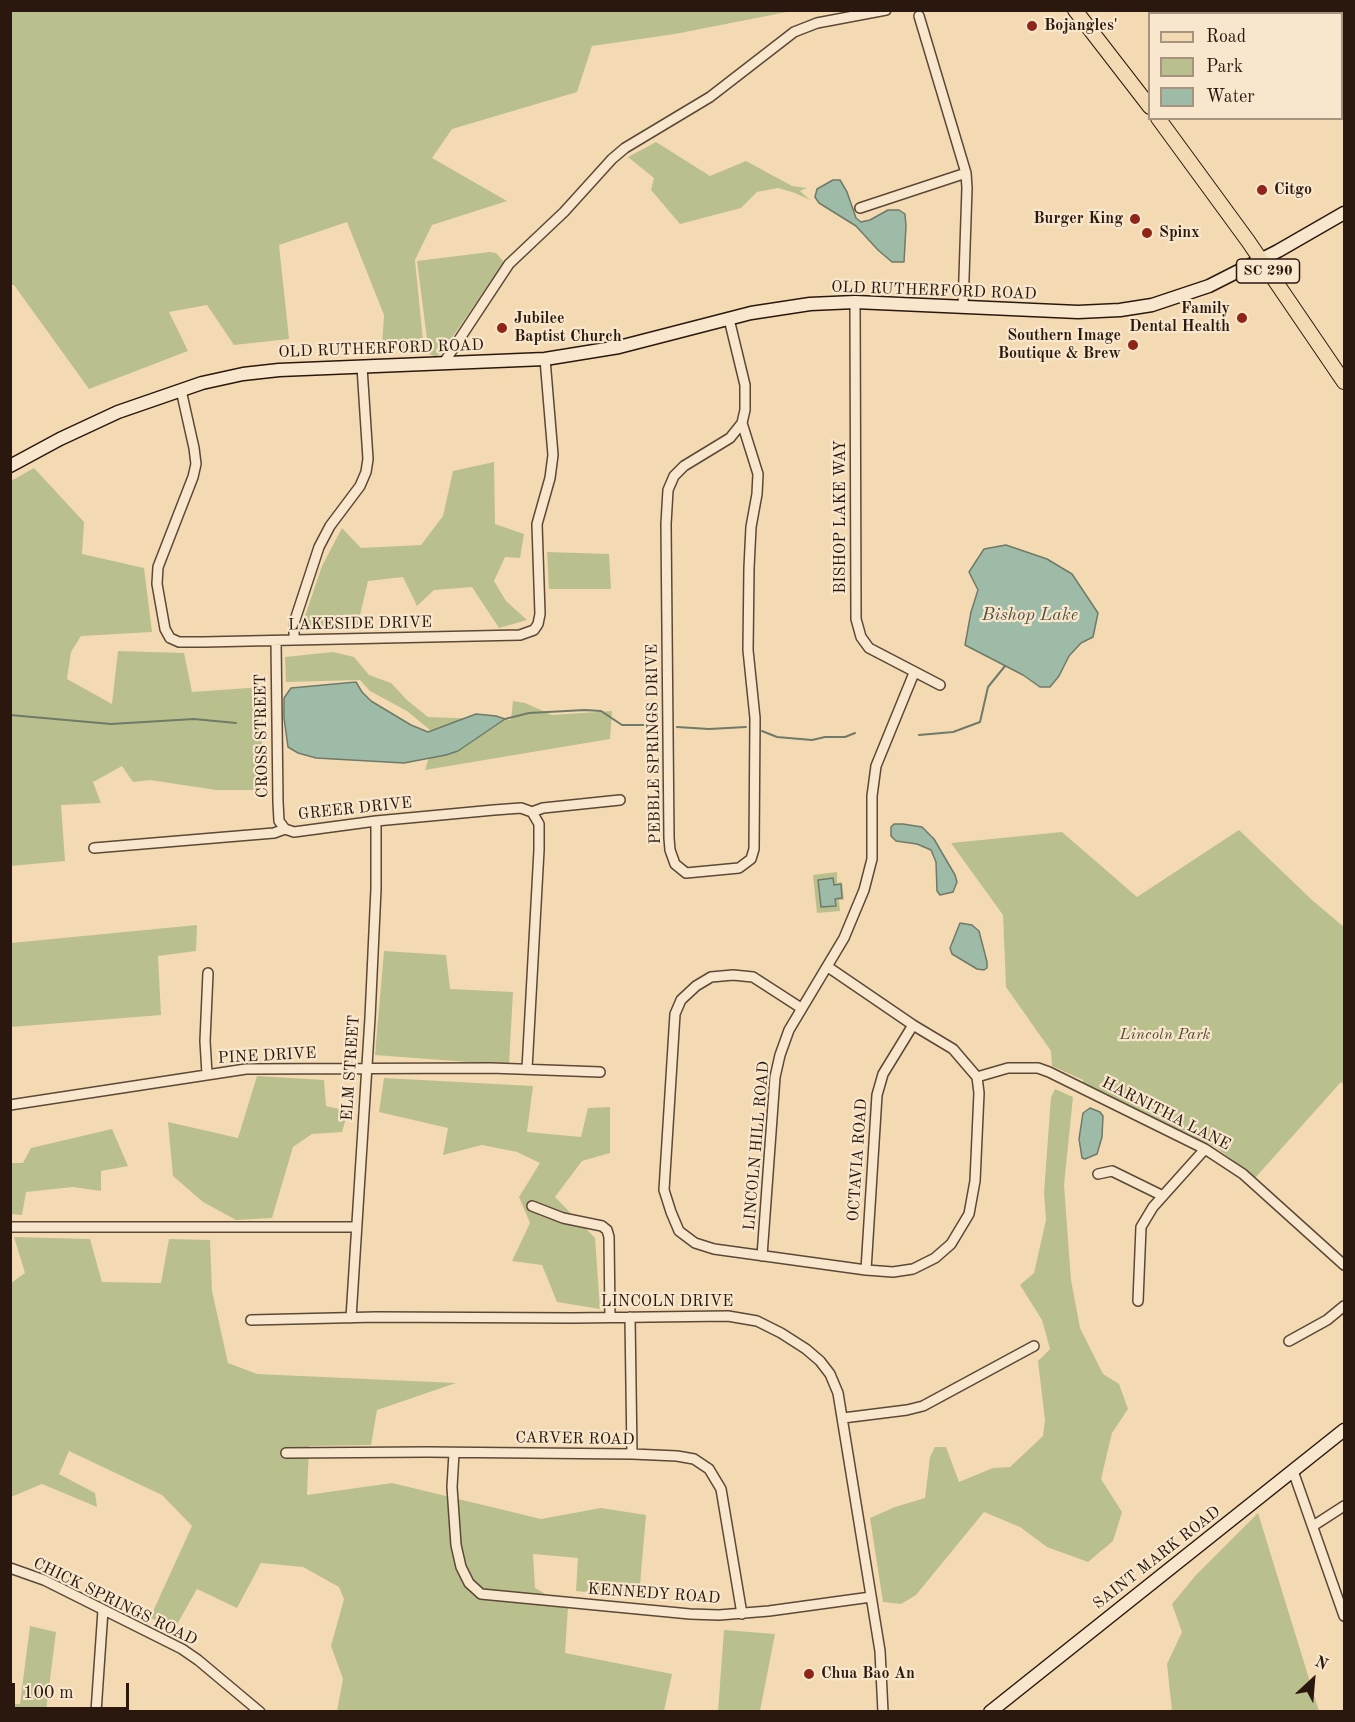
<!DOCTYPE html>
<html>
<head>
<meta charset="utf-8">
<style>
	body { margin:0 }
	#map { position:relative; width:1355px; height:1722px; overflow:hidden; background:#f4dab2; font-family:"Old Standard TT",serif }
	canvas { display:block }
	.frame { position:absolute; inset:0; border:12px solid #2a180e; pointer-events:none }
	.legend { position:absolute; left:1148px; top:12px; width:195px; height:108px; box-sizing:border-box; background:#f8e7cd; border:2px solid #a69481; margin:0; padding:8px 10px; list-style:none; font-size:18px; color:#2a180e }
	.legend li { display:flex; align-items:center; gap:12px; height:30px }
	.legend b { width:30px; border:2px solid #a69481 }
	.north { position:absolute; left:1283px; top:1650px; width:60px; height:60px; -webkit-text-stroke:4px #f8e7cd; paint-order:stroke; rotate:26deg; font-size:16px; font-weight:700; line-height:24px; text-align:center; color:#2a180e }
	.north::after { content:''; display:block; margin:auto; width:21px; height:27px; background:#2a180e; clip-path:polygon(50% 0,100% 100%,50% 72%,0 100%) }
	.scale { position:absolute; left:12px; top:1683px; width:117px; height:27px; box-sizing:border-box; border:3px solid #2a180e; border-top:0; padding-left:8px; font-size:18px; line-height:21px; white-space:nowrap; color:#2a180e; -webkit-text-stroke:4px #f8e7cd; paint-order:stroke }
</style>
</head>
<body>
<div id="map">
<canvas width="1355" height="1722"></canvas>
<div class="frame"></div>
<ul class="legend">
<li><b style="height:8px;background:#f4dab2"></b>Road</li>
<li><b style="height:16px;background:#bac08d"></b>Park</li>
<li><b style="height:16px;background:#9dbba6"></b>Water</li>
</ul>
<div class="north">N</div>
<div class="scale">100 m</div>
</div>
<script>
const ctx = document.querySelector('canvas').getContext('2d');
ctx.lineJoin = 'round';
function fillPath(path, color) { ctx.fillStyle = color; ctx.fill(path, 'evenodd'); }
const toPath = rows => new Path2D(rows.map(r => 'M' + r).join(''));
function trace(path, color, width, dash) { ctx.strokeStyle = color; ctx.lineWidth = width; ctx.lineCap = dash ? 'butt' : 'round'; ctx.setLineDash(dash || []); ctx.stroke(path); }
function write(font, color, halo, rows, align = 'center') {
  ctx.font = font + ' "Old Standard TT",serif'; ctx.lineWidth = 4.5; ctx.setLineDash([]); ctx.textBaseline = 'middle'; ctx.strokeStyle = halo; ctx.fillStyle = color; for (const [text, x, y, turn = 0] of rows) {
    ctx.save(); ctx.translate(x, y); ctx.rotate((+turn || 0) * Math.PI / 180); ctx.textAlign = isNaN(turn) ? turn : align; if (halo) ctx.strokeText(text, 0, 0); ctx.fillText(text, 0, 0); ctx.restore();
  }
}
fillPath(toPath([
	[10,11,11,10,792,11,675,34,592,46,577,92,452,129,432,158,507,201,432,225,415,260,424,351,382,347,384,315,347,222,279,245,289,339,234,345,207,305,169,312,188,351,89,389,14,285,11,285],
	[656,142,710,176,746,161,792,186,807,188,800,191,810,200,795,193,778,188,757,192,741,208,680,224,651,190,654,178,628,157],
	[490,252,496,253,504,262,442,352,436,357,429,354,417,261],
	[494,462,495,524,524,534,520,558,505,557,494,581,506,601,527,620,499,628,472,587,434,590,417,606,403,577,368,581,357,628,302,625,322,566,342,528,361,548,421,545,443,516,453,471],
	[34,468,84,522,82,554,144,568,152,632,81,636,71,652,67,679,112,704,118,651,184,653,192,692,262,687,262,790,216,790,150,780,133,782,122,766,93,782,101,803,61,805,65,861,11,866,11,481],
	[547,552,609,554,611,589,549,589],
	[333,652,354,657,369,675,391,683,407,700,428,717,511,720,513,701,525,703,552,715,612,711,610,739,425,770,436,735,407,711,370,691,360,680,286,682,285,657],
	[1239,830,1312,900,1344,927,1344,1085,1341,1082,1255,1178,1217,1148,1083,1084,1083,1080,1052,1066,1051,1051,1006,987,1003,915,951,843,1062,832,1137,897],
	[837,872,837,883,842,882,844,900,839,900,840,911,817,913,813,875],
	[197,925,196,951,158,956,161,1015,11,1027,11,943],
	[384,951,446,955,450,989,513,992,509,1065,375,1055],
	[257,1076,324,1080,326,1106,348,1111,342,1132,312,1134,293,1147,272,1218,236,1220,203,1202,173,1176,168,1122,238,1138],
	[384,1078,533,1086,527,1132,581,1137,588,1108,610,1107,610,1153,582,1161,555,1197,595,1238,600,1309,557,1302,542,1265,512,1261,530,1223,519,1197,540,1163,517,1152,482,1145,443,1155,448,1128,379,1112],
	[1055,1089,1073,1097,1064,1185,1071,1280,1080,1328,1103,1374,1119,1384,1128,1409,1112,1433,1101,1479,1122,1512,1113,1541,1088,1562,1047,1547,1020,1527,984,1512,916,1595,901,1604,883,1602,870,1518,895,1507,925,1498,930,1457,935,1447,946,1447,959,1482,993,1468,1010,1467,1043,1436,1045,1420,1038,1361,1050,1349,1042,1320,1020,1285,1034,1273,1046,1220,1044,1193,1051,1097],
	[112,1129,128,1166,101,1171,101,1191,73,1187,26,1192,22,1215,11,1214,11,1163,23,1163,31,1148],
	[14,1237,90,1239,102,1282,161,1283,169,1239,210,1240,212,1291,228,1363,257,1374,456,1383,377,1410,371,1445,309,1446,307,1495,392,1483,541,1519,601,1508,646,1515,639,1597,576,1591,578,1558,533,1554,535,1588,568,1607,565,1653,672,1674,664,1711,337,1711,343,1679,331,1646,344,1599,339,1587,303,1567,261,1563,237,1608,197,1589,176,1626,150,1618,192,1526,162,1495,69,1451,59,1474,95,1493,97,1507,42,1484,11,1497,11,1283,25,1273],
	[1258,1513,1319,1711,1172,1711,1167,1664,1182,1632,1172,1604,1196,1575],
	[30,1626,56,1632,46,1711,11,1711,11,1704,20,1704],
	[724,1630,775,1634,760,1711,718,1711]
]), '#bac08d');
const water = toPath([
	[833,180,840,180,847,192,856,218,861,222,870,220,888,210,899,210,905,214,906,226,904,262,892,262,878,250,856,226,819,203,815,197,817,189,833,180],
	[1006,545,1047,559,1072,574,1098,613,1093,637,1081,643,1069,656,1059,676,1050,687,1040,687,1023,675,965,645,971,612,978,590,969,572,984,549,1006,545],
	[356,682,362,692,371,701,411,725,428,732,476,714,496,716,505,719,458,751,446,755,404,763,316,758,298,753,288,747,284,718,284,698,291,688,356,682],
	[894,824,903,824,922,827,934,839,955,875,957,882,953,892,940,895,937,891,936,862,931,850,917,844,896,841,891,836,891,827,894,824],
	[833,878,834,885,841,884,842,898,835,899,836,906,821,907,818,880,833,878],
	[960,923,972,925,979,931,987,962,987,968,984,970,977,969,952,954,950,948,960,923],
	[1090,1108,1100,1112,1103,1116,1102,1137,1097,1154,1085,1159,1082,1158,1079,1139,1083,1113,1090,1108]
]);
fillPath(water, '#9dbba6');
trace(water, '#6f7a69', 1.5);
trace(toPath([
	[10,715,111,724,194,719,236,723],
	[505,719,529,713,585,710,601,711,622,725,658,725],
	[677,727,709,729,746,727],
	[762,731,777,737,812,740,825,737,845,737,855,733],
	[919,735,953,732,980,722,988,687,1005,666]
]), '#6f7a69', 2);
const street = toPath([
	[919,16,966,173,967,188,963,307],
	[860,208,966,173],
	[855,302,856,619,861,637,869,648,940,685],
	[729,319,745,385,745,410,742,423,758,474,757,494,751,527,749,568,748,650,755,718,754,849,751,859,739,868,686,873,675,864,670,850,669,838,666,524,668,490,674,476,684,466,730,438,742,423],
	[443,364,509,264,564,212,612,159,625,148,710,97,794,32,817,23,886,10],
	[181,390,194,448,196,464,193,477,158,567,157,584,165,629,170,638,179,642,204,642,520,635,534,630,538,624,540,614,537,524,550,478,553,455,545,359],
	[294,640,294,623,319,547,330,526,360,486,366,472,368,459,362,367],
	[276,641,278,802,279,821,285,829],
	[94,848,274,833,285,829,294,832,376,821,494,810,521,808,532,812,543,808,620,800],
	[801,1008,753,977,733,975,711,977,696,986,681,1000,675,1014,664,1190,671,1212,679,1231,695,1243,714,1249,866,1270,893,1272,913,1269,935,1258,951,1244,969,1214,975,1181,979,1093,977,1077,953,1049,913,1025,828,967],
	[527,1069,539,850,539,824,532,812],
	[207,1074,205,1041,208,973],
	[977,1077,1008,1068,1038,1068,1049,1072,1205,1149,1243,1174,1344,1265],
	[10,1105,246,1069,491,1068,600,1072],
	[1098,1174,1112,1171,1163,1196],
	[532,1206,563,1218,602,1226,607,1230,609,1237,610,1317],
	[10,1227,356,1227],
	[762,1256,775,1077,780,1055,789,1030,844,938,864,890,872,859,872,796,876,766,914,673],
	[866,1270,877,1095,883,1074,913,1025],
	[1138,1301,1141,1227,1153,1207,1205,1149],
	[630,1317,632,1454],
	[351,1318,370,1018,376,889,376,821],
	[251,1320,376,1317,573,1318,728,1316,757,1321,781,1333,806,1349,820,1361,830,1374,838,1393,880,1651,883,1712],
	[1289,1341,1327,1320,1344,1306],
	[843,1418,907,1410,923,1406,1034,1346],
	[286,1453,427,1452,632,1454,677,1456,694,1459,709,1469,721,1489,742,1614],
	[454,1453,452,1487,456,1545,461,1567,469,1583,481,1594,690,1614,719,1615,769,1611,871,1597],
	[1293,1471,1344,1616],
	[1313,1526,1344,1506],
	[10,1568,44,1580,182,1649,198,1660,260,1712],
	[96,1712,103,1610]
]);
const secondary = toPath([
	[10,466,60,439,118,412,202,383,243,374,279,370,545,359,619,347,751,313,810,304,855,302,1078,312,1120,310,1152,305,1209,286,1278,251,1344,213],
	[990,1712,1344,1430]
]);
const primary = toPath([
	[1075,10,1150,107],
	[1158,118,1248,241,1344,382]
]);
trace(street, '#5c4837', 12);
trace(secondary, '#2a180e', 15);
trace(primary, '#2a180e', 16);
trace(street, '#f8e7cd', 9);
trace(secondary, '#f8e7cd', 12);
trace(primary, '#f4dab2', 14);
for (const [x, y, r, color] of [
	[1032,26,6,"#8f2418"],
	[1262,190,6,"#8f2418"],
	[1135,219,6,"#8f2418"],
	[1147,233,6,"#8f2418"],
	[1242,318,6,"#8f2418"],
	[502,328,6,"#8f2418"],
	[1133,345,6,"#8f2418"],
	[809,1674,6,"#8f2418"]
]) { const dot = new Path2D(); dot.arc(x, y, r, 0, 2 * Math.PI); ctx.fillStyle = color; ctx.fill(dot); trace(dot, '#f8e7cd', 2); }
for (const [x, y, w] of [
	[1268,271,63]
]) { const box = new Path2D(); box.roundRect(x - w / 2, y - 12, w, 24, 4.5); ctx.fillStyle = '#f8e7cd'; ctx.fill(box); trace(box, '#2a180e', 1.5); }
write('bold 15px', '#2a180e', null, [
	["SC 290",1268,271]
]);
write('bold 16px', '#2a180e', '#f8e7cd', [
	["Bojangles'",1044,26],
	["Citgo",1274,190],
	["Burger King",1123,219,"right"],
	["Spinx",1159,233],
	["Family",1230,309,"right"],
	["Dental Health",1230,327,"right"],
	["Jubilee",514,319],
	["Baptist Church",514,337],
	["Southern Image",1121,336,"right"],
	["Boutique & Brew",1121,354,"right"],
	["Chua Bao An",821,1674]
], 'left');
write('16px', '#2a180e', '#f8e7cd', [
	["OLD RUTHERFORD ROAD",934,291,2],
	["OLD RUTHERFORD ROAD",381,349,-2],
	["BISHOP LAKE WAY",841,517,-90],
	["LAKESIDE DRIVE",360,624,-1],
	["CROSS STREET",262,736,-91],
	["PEBBLE SPRINGS DRIVE",654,744,-91],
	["GREER DRIVE",355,809,-6],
	["PINE DRIVE",267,1056,-3],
	["ELM STREET",351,1068,-86],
	["HARNITHA LANE",1166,1114,27],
	["LINCOLN HILL ROAD",757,1146,-85],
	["OCTAVIA ROAD",858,1160,-86],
	["LINCOLN DRIVE",667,1302],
	["CARVER ROAD",575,1439,1],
	["SAINT MARK ROAD",1157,1558,-38],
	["KENNEDY ROAD",654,1594,4],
	["CHICK SPRINGS ROAD",115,1602,26]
]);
write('italic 16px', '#554a34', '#f8e7cd', [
	["Lincoln Park",1165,1035]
]);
write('italic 18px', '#525143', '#f8e7cd', [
	["Bishop Lake",1030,615]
]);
</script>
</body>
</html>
